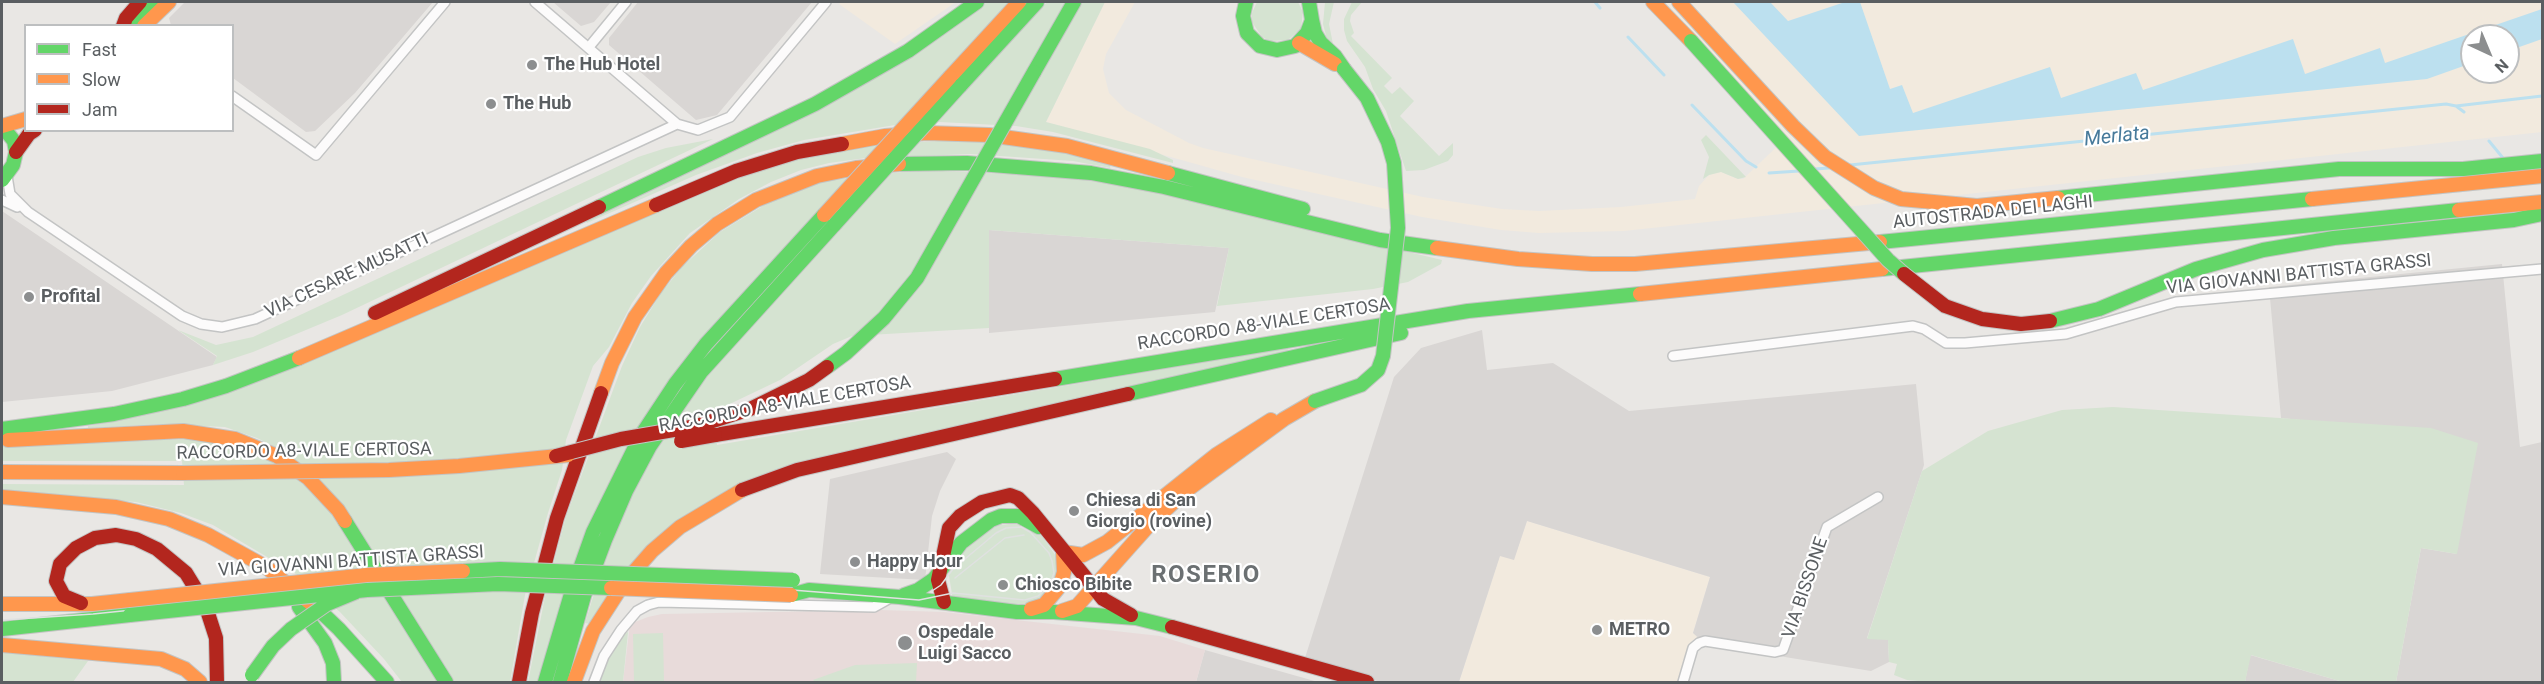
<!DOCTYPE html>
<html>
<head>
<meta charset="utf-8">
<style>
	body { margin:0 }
	#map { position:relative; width:2544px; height:684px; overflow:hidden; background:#e9e7e4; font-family:Roboto,sans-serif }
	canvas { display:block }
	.frame { position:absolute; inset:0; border:3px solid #5a5e61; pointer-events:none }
	.legend { position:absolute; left:24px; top:24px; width:210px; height:108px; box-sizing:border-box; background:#fff; border:2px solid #bdbfc0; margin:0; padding:8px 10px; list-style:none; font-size:18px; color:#5a5e61 }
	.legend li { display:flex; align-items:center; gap:12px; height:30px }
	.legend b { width:30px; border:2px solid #bdbfc0 }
	.north { position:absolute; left:2460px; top:24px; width:60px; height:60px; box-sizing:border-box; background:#fff; border:2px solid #bdbfc0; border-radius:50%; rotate:136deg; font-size:16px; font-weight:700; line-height:24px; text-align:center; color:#5a5e61 }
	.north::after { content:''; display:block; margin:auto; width:21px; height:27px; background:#8c8e8f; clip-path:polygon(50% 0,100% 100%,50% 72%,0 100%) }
</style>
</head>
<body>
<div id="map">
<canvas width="2544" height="684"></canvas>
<div class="frame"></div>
<ul class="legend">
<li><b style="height:8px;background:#63d668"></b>Fast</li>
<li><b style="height:8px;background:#ff974d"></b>Slow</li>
<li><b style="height:8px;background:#b3261e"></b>Jam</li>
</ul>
<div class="north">N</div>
</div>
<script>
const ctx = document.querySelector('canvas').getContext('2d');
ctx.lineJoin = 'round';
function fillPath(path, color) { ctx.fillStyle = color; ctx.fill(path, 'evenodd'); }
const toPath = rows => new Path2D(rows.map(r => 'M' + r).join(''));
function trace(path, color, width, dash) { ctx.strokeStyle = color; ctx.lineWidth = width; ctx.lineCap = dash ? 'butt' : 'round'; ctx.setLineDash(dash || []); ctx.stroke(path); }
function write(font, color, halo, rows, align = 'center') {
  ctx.font = font + ' Roboto,sans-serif'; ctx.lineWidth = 4.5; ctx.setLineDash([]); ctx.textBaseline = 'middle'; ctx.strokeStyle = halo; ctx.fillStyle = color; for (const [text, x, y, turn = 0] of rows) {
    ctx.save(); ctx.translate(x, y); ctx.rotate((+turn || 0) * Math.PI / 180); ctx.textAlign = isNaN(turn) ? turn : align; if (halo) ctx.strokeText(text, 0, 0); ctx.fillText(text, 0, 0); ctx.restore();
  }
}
fillPath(toPath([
	[841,2,956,2,895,44,839,4],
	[1105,2,1135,2,1106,54,1103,69,1109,93,1126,110,1189,143,1203,148,1423,197,1502,209,1539,211,1621,207,1695,199,1699,186,1709,175,1721,172,1738,179,1743,179,1786,138,1665,2,2542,2,2542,132,1624,231,1539,233,1501,230,1422,217,1242,177,1046,122],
	[2472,36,2508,36,2508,72,2472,72],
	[1527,521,1710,577,1693,633,1701,640,1681,682,1459,682,1500,555,1514,559]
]), '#f2eade');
fillPath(toPath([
	[185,2,433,2,355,93,315,131,306,132,233,78,232,26,171,25,169,18],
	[553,2,611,2,594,22,581,26],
	[638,2,812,2,717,115,696,120,609,45,609,38],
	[2,211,217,357,213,365,112,391,2,402],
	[989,230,1229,248,1215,312,989,333],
	[2502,264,2520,447,2542,442,2542,682,2396,682,2421,548,2457,554,2311,421,2281,418,2269,287],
	[1482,330,1487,370,1553,363,1629,411,1916,384,1924,465,1867,638,1888,639,1889,662,1871,671,1705,644,1693,633,1710,577,1527,521,1514,560,1500,556,1459,682,1381,682,1304,661,1394,377,1421,348],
	[947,452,956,459,940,491,932,516,925,580,820,574,830,479],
	[1205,650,1318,682,1196,682],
	[2250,655,2343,682,2245,682]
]), '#d9d6d4');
fillPath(toPath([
	[880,610,944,612,1160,636,1205,650,1196,682,623,682,630,624,648,617,662,614]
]), '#e8dbda');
fillPath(toPath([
	[987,2,1010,2,965,91,1047,2,1105,2,1046,122,1150,149,1173,160,1173,163,1053,132,1016,126,940,122,895,125,804,140,757,153,696,175,587,223,585,220,963,20],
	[1257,2,1298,2,1303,12,1301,28,1288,40,1270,41,1262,37,1252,22,1252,13],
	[1325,2,1334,2,1329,24,1333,44,1327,39,1323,24],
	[1352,2,1362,2,1351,15,1350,21,1354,33,1351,36,1392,78,1384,86,1392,94,1400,87,1414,101,1400,116,1439,156,1453,143,1453,155,1448,161,1424,170,1406,171,1386,111,1373,89,1365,67,1347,41,1344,30,1344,19],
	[1706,135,1746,177,1738,179,1721,172,1709,175,1703,179,1709,157,1701,140],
	[713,139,342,315,253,352,213,365,217,356,178,330,216,345,253,337,638,157,666,148],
	[937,141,975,141,1040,147,1111,165,1110,168,1073,161,971,154,866,158,829,163,801,170,771,182,739,199,690,233,651,276,632,303,609,347,593,366,566,440,562,470,548,513,525,595,510,682,455,682,377,558,287,453,257,438,225,427,160,424,88,428,88,426,116,421,717,186,791,160,861,146],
	[919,170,1057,176,1139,188,1442,260,1441,264,1408,282,1373,289,1217,306,1229,248,989,230,989,328,852,336,833,344,780,380,715,411,717,445,1288,348,1289,351,715,498,590,624,585,623,605,558,692,353,540,682,528,682,546,592,566,517,622,366,640,327,661,293,682,267,720,232,766,204,825,181],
	[2113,407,2431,428,2478,443,2457,554,2421,548,2396,682,2343,682,2251,655,2245,682,1930,682,1907,680,1894,675,1897,664,1889,662,1888,640,1867,639,1922,471,1988,431,2062,410],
	[213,438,272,459,326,503,438,682,402,682,384,659,340,612,296,574,213,525,181,513,136,502,2,492,2,484,184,485,182,461,2,461,2,446],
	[1018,523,1038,531,1056,556,1058,577,1044,599,1028,606,1018,606,953,600,948,570,955,558,990,529,1000,525],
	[628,632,623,682,598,682,605,662,621,635],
	[663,633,664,682,634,682,633,634],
	[2,652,88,661,73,682,2,682],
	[917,663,916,682,815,682,813,680,855,665]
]), '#d5e3d1');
fillPath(toPath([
	[1733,2,1770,2,1788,21,1845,2,1860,2,1890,89,1902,85,1913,113,2050,67,2061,98,2136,73,2143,90,2293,39,2305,74,2380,48,2385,63,2542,9,2542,39,2508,51,2508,36,2472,36,2472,63,2427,79,1859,136]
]), '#bce0ef');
trace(toPath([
	[1595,2,1600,8],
	[1628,37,1664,75],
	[1692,105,1746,161,1756,167],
	[2456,106,2542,96],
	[2489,141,2503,158],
	[1850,165,2446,104,2456,106,2464,112],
	[1815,169,1829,168],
	[1769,173,1799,171]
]), '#bce0ef', 3);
const street = toPath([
	[535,2,677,124,698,130,730,117,826,2],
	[589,47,626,2],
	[232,96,316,155,445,2],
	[7,176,10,194,28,212,182,316,201,324,222,327,255,319,677,124],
	[2,200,17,207],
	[1673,356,1913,326,1924,329,1946,343,1965,343,2066,334,2176,302,2542,269],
	[594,682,604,656,621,630,637,611,648,605,659,602,874,607,892,597],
	[1683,682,1693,648,1699,643,1705,641,1775,652,1783,650,1827,527,1878,497]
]);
const fast = toPath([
	[1246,2,1243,16,1247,33,1260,46,1277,50,1295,46,1307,33,1312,20,1309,2],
	[1312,20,1315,33,1321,43,1335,56,1344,69],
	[132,26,154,2],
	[1034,72,1074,2],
	[960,86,1037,2],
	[2,126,14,141,16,152,13,165,2,180],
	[899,164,967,163,1091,173,1164,187,1380,240,1437,248],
	[1168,173,1303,209],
	[2058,198,2339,169,2463,169,2542,161],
	[599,207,815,104,908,51,977,2],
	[1880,242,2312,199],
	[1882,269,2459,210],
	[2050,321,2099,309,2196,269,2263,250,2334,238,2514,220,2542,214],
	[1055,379,1468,311,1640,294],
	[1128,394,1401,333],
	[2,429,114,414,183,399,226,386,299,358],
	[345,521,446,682],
	[791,595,809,590,900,597,1017,612,1054,612,1136,618,1172,627],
	[904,595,918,590,934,579,961,543,991,520,1001,516,1019,516,1039,527],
	[299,607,325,643,333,663,334,682],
	[319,610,339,629,387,682],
	[2,629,130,615],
	[545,682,571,594,593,532,640,437,675,384,706,344,824,215],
	[560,682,584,596,605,540,626,491,650,446,701,372,835,224]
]);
const slow = toPath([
	[1653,2,1691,41],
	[1679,2,1793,126,1825,157,1874,188,1901,199,1977,206,2058,198],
	[144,26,169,2],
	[1299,43,1335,64],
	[950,77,1019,2],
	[2,126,26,119],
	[842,144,885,136,927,133,989,135,1067,146,1168,173],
	[2312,199,2542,176],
	[2459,210,2542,202],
	[1437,248,1518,259,1592,264,1635,264,1880,242],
	[1640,294,1882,269],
	[299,358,656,205],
	[601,393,612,363,635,317,666,273,691,246,717,224,756,200,817,176,856,168,899,164],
	[8,440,183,431,235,439,277,456,308,478,338,510,345,521],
	[2,472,183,473],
	[2,497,116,507,169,519,208,535,266,567,319,610],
	[1063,552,1083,555,1107,542,1216,455,1271,420],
	[2,604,92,604,130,600],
	[1031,609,1044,605,1060,586,1064,572,1063,552],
	[1062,611,1077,606,1150,524,1187,490,1284,419,1315,401],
	[2,645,161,659,185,669,200,682],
	[574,682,593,631,624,583,652,551,680,527,742,490]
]);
const jam = toPath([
	[123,26,126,18,140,2],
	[16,152,29,134,35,130],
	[656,205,736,171,797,152,842,144],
	[375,313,599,207],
	[715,435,1055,379],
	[742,490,797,470,1128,394],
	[944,602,938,580,949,528,960,516,982,502,1010,495,1018,498,1033,513,1103,599,1131,615],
	[81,603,64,596,56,581,60,564,76,548,95,538,116,535,136,539,157,549,186,573,205,604,216,638,217,682],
	[1172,627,1367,682],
	[519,682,532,613,557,518,601,393]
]);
trace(street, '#c3c4c4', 12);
trace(fast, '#c3c4c3', 16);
trace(slow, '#c3c4c3', 16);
trace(jam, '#c3c4c3', 16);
trace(street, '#fcfbfb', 9);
trace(fast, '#63d668', 14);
trace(slow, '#ff974d', 14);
trace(jam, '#b3261e', 14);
trace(toPath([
	[955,578,1005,538,1024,535],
	[2,620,93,614,367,586,499,579,792,590,919,600,953,593,1025,600,1038,596,1049,586,1054,573,1052,561,1049,553,1030,532,1021,527,1006,528,996,533,953,569,941,585,932,591]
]), '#e0e1e1', 1.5);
const fastBridge = toPath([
	[1691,41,1888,260,1904,274],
	[835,224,960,86],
	[827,367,846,353,884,318,917,278,1034,72],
	[1315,401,1361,385,1378,370,1383,356,1398,228,1394,163,1388,142,1367,98,1344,69],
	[463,571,500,569,793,580],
	[130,615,367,590,498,584,611,588],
	[252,675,273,646,291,629,327,604,356,592]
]);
const slowBridge = toPath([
	[824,215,950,77],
	[183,473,389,470,459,466,568,455],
	[611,588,791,595],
	[130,600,367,575,463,571]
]);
const jamBridge = toPath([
	[1904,274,1945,306,1982,319,2021,324,2050,321],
	[681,441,715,435],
	[556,456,621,439,697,426,750,409,809,380,827,367]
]);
trace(fastBridge, '#c3c4c3', 16, []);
trace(slowBridge, '#c3c4c3', 16, []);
trace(jamBridge, '#c3c4c3', 16, []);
trace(fastBridge, '#63d668', 14);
trace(slowBridge, '#ff974d', 14);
trace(jamBridge, '#b3261e', 14);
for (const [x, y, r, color] of [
	[532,65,6,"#8c8e8f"],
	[491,104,6,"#8c8e8f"],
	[29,297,6,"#8c8e8f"],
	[1074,511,6,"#8c8e8f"],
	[855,562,6,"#8c8e8f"],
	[1003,585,6,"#8c8e8f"],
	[1597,630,6,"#8c8e8f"],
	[905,643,8,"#8c8e8f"]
]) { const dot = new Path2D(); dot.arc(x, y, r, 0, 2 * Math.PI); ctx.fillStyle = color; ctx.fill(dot); trace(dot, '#fff', 2); }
write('bold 18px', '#5a5e61', '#fff', [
	["The Hub Hotel",544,65],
	["The Hub",503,104],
	["Profital",41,297],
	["Chiesa di San",1086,501],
	["Giorgio (rovine)",1086,522],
	["Happy Hour",867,562],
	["Chiosco Bibite",1015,585],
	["METRO",1609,630],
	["Ospedale",918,633],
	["Luigi Sacco",918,654]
], 'left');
write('18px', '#5a5e61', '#fff', [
	["AUTOSTRADA DEI LAGHI",1993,213,-6],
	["VIA GIOVANNI BATTISTA GRASSI",2299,275,-6],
	["VIA CESARE MUSATTI",347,276,-25],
	["RACCORDO A8-VIALE CERTOSA",1264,325,-9],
	["RACCORDO A8-VIALE CERTOSA",785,405,-10],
	["RACCORDO A8-VIALE CERTOSA",304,452,-1],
	["VIA GIOVANNI BATTISTA GRASSI",351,562,-4],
	["VIA BISSONE",1806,588,-71]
]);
write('italic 20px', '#477a9b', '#fff', [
	["Merlata",2117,137,-6]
]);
ctx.letterSpacing = '1.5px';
write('bold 24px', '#6b7072', '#fff', [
	["ROSERIO",1206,576]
]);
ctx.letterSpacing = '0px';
</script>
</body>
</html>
